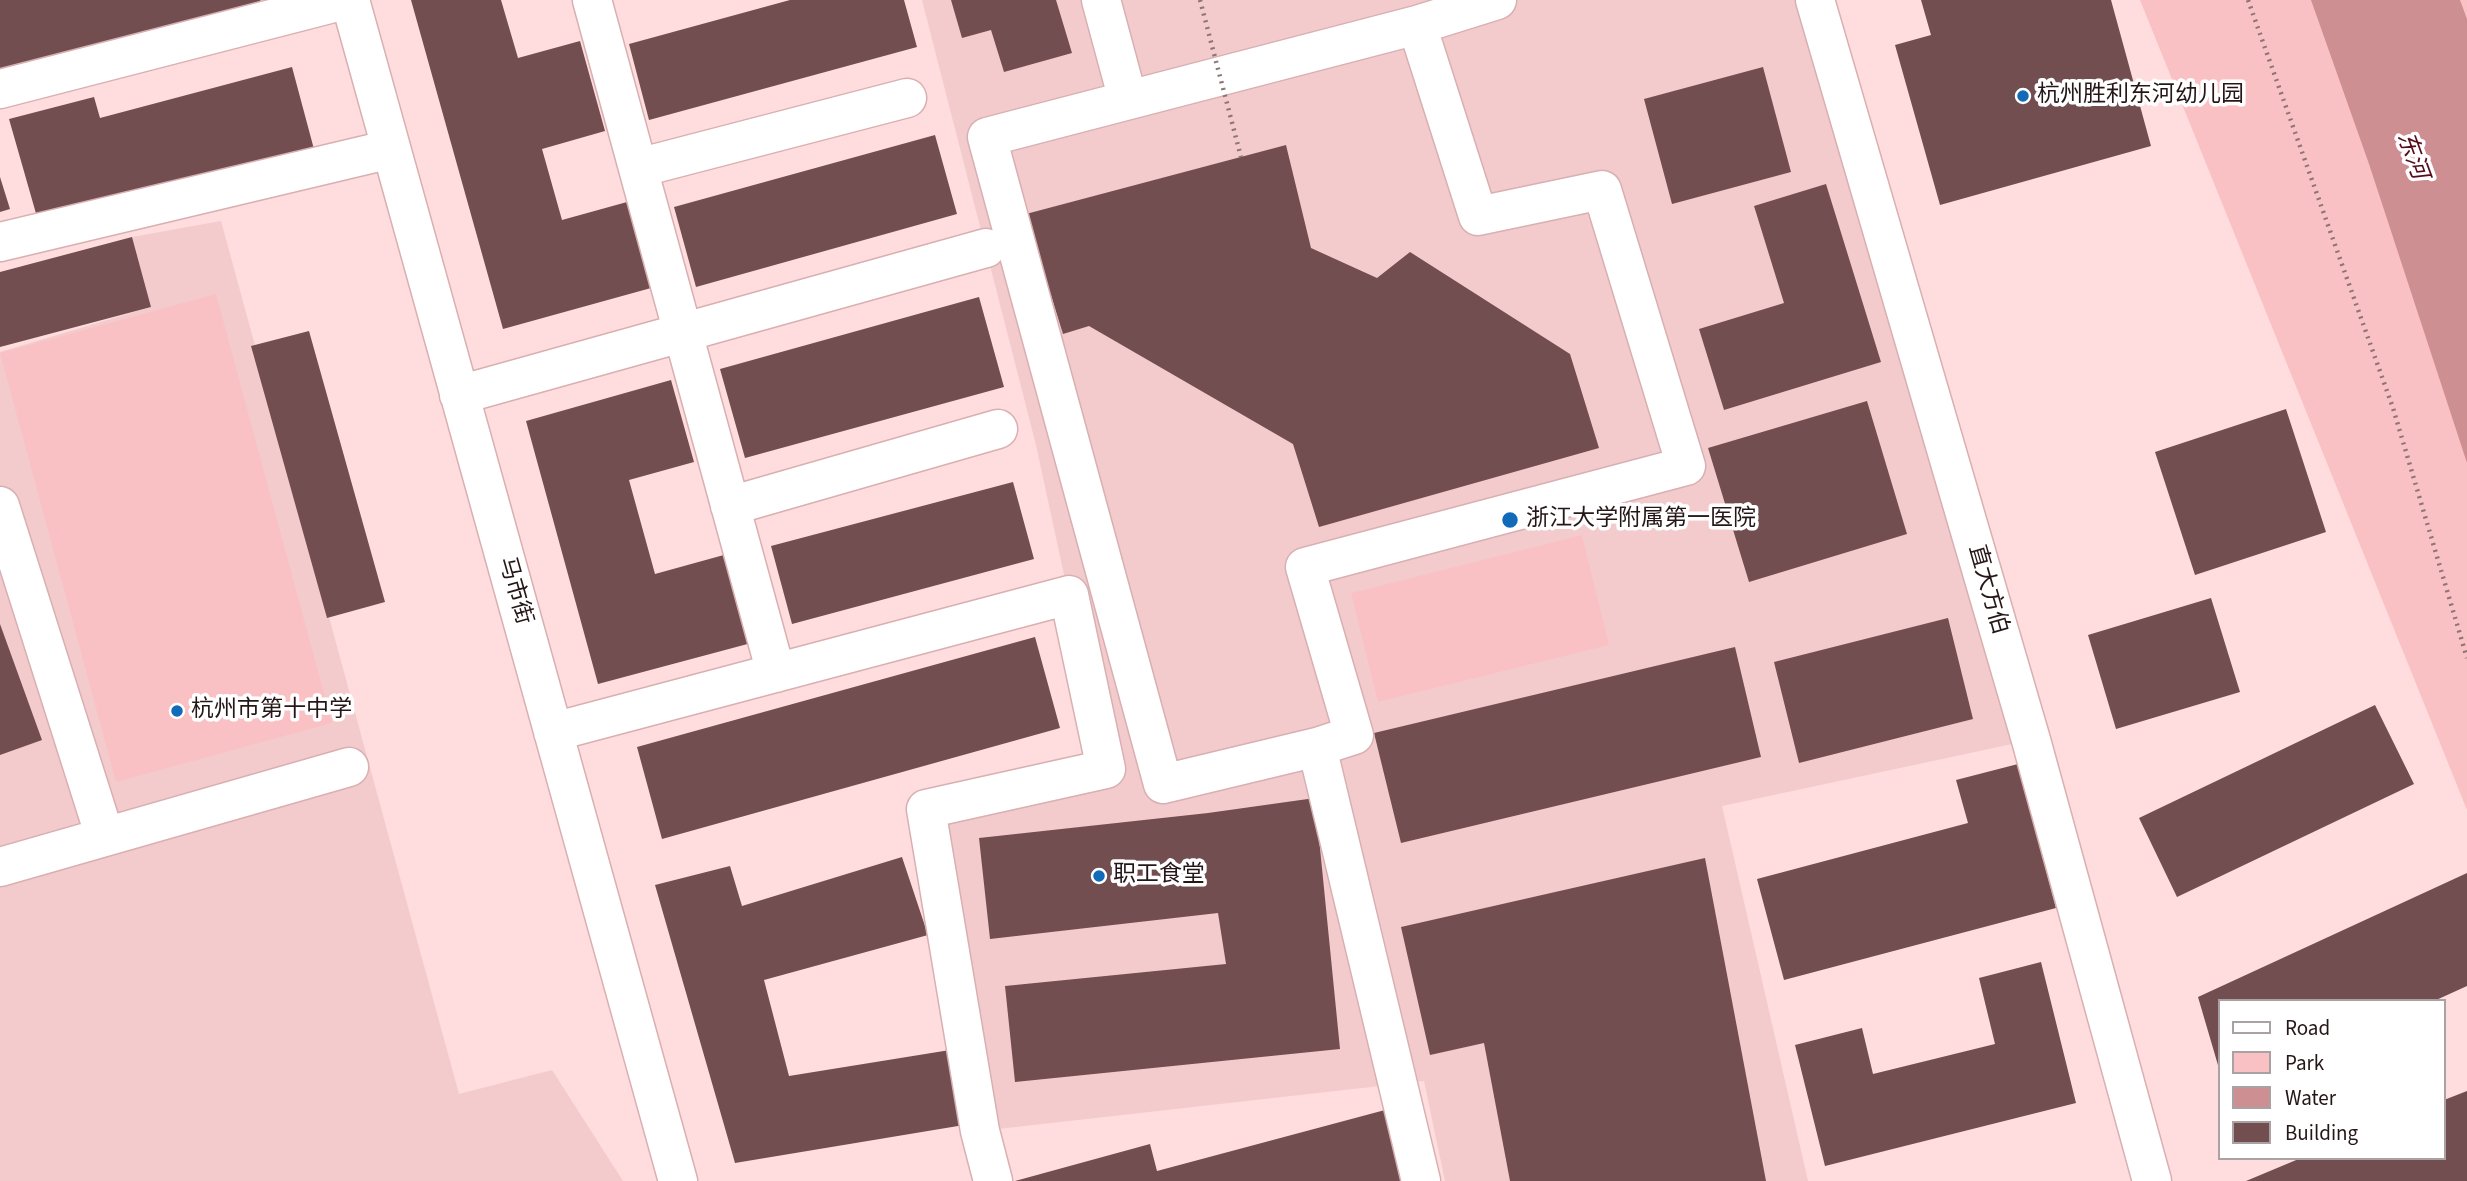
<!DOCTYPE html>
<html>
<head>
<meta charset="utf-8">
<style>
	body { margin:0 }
	#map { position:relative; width:2467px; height:1181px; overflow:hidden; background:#ffdcdd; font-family:"Source Sans 3",sans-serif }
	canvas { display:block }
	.legend { position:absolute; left:2218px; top:999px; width:228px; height:161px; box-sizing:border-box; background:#fff; border:2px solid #a8a2a2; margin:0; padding:9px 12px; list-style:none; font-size:21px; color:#251617 }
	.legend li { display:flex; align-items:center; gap:14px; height:35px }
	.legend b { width:35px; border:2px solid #a8a2a2 }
</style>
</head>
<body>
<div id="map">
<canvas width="2467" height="1181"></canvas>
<ul class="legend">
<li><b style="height:9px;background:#fff"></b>Road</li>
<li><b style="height:19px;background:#fac1c4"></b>Park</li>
<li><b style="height:19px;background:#ce8f93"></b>Water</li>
<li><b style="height:19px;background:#724e50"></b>Building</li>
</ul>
</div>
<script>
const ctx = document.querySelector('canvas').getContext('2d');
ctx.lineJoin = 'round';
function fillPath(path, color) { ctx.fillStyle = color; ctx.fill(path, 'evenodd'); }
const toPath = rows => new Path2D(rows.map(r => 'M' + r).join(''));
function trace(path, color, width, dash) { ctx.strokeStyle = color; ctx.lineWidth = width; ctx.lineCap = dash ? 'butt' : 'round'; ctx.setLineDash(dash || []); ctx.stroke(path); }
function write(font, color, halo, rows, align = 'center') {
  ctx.font = font + ' "Source Sans 3","Noto Sans SC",sans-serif'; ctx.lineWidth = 7; ctx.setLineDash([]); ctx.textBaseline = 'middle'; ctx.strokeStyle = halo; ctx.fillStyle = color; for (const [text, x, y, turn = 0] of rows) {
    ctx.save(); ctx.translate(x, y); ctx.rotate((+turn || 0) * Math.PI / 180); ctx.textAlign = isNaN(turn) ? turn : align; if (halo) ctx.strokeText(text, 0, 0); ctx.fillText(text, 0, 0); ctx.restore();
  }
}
fillPath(toPath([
	[922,0,1815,0,2031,740,1722,806,1808,1181,1445,1181,1424,1081,980,1131,926,809,1106,769,1036,445],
	[221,221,459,1094,552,1070,623,1181,0,1181,0,352,151,307,132,237]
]), '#f3cbcc');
fillPath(toPath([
	[2140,0,2467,0,2467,810],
	[216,294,332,723,116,782,0,353],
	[1582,535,1609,645,1378,702,1351,593]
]), '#fac1c4');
fillPath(toPath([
	[2311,0,2460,0,2467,19,2467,463,2369,164]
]), '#ce8f93');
fillPath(toPath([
	[0,0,260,0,261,1,0,76],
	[411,0,501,0,518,58,580,41,605,131,542,149,562,220,627,202,651,288,503,329],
	[790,0,904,0,917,47,649,120,629,44],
	[951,0,1056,0,1072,53,1004,72,991,30,962,38],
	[1921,0,2111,0,2151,146,1940,205,1895,45,1931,35],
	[292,67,315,153,37,217,9,119,94,97,100,118],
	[1763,67,1791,172,1672,204,1644,99],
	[935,135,957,214,696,287,674,207],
	[1286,145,1311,248,1377,278,1410,252,1570,354,1599,448,1319,527,1293,444,1089,326,1063,334,1026,214],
	[0,177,10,209,0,212],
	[1826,184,1881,362,1724,410,1699,329,1784,303,1754,206],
	[132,237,151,307,0,347,0,272],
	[979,297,1004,387,745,458,720,369],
	[309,331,385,602,327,618,251,346],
	[671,380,694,462,629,480,655,574,731,553,755,642,598,684,526,421],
	[1867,401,1907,534,1749,582,1708,448],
	[2286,409,2326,532,2195,575,2155,452],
	[1013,482,1034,559,792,624,771,546],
	[2211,598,2240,692,2116,729,2088,635],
	[1948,618,1973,719,1799,763,1774,662],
	[0,624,42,740,0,755],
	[1035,637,1060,728,662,839,637,747],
	[1735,647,1761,757,1401,843,1374,733],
	[2375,705,2414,784,2177,897,2139,818],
	[2018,764,2056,908,1784,980,1757,879,1968,823,1956,780],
	[1315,798,1340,1049,1015,1082,1005,986,1226,964,1218,913,990,939,979,838,1208,813],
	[902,857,928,935,764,980,789,1076,950,1050,964,1125,735,1163,655,885,730,866,742,906],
	[1705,858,1766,1181,1510,1181,1484,1043,1430,1055,1401,927],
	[2467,873,2467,986,2434,1001,2220,1001,2220,1072,2198,997],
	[2041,962,2076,1103,1825,1166,1795,1045,1862,1028,1873,1074,1995,1044,1979,978],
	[2467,1091,2467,1181,2246,1181,2301,1158,2444,1158,2444,1100],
	[1385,1110,1404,1181,1015,1181,1150,1144,1157,1171]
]), '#724e50');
const minor = toPath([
	[350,0,678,1181],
	[592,0,776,673],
	[1101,0,1128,100],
	[1815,0,2031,740,2152,1181],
	[1417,25,1478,216,1602,190,1686,466,1305,567,1354,735,1317,747,1421,1181],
	[0,89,345,0],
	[638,168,907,98],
	[0,242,391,149],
	[459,395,986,248],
	[0,506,105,837],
	[730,506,998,429],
	[553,732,1069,595,1106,769,926,809,980,1131,993,1181],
	[1317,747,1163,784,987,137,1417,25,1497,0],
	[0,867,349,767]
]);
trace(minor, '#d9b0b1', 41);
trace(toPath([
	[2248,0,2393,408,2467,658]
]), '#8d7475', 4.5, [2, 5]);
trace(minor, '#fff', 38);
trace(toPath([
	[1200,0,1241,157]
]), '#8d7475', 4.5, [2, 5]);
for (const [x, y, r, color] of [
	[2023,96,7,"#116bb9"],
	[1510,520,9,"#116bb9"],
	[177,711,7,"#116bb9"],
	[1099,876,7,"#116bb9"]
]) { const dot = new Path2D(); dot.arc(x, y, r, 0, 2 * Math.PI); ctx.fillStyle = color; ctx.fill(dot); trace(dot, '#fff', 2.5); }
write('23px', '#251617', '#fff', [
	["杭州胜利东河幼儿园",2037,96],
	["浙江大学附属第一医院",1526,520],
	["杭州市第十中学",191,711],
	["职工食堂",1113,876]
], 'left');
write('23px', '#251617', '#fff', [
	["直大方伯",1987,590,74],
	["马市街",514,591,74]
]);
write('italic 24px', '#570b1b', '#fff', [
	["东河",2411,156,70]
]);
</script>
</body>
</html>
